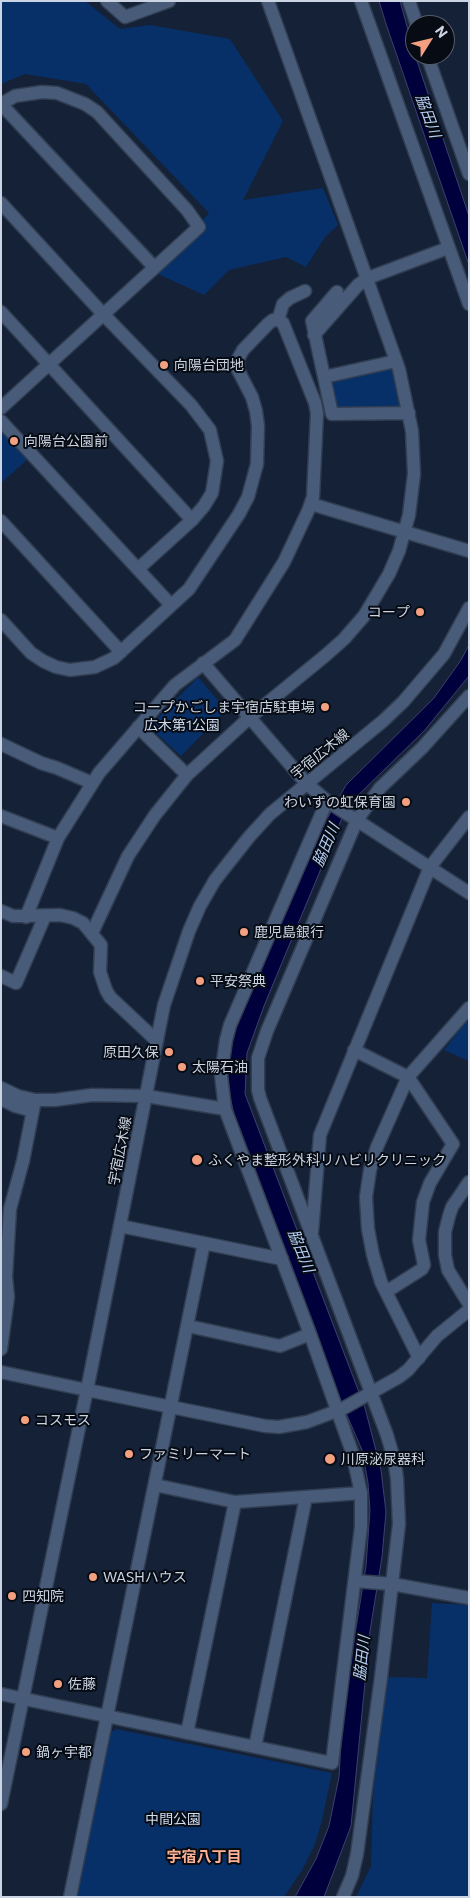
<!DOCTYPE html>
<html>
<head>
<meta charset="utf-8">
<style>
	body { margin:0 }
	#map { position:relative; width:470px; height:1898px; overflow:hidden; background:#142136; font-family:Commissioner,sans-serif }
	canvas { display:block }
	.frame { position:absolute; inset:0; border:2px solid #cbd4e2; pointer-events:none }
	.north { position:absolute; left:405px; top:15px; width:50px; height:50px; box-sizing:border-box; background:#060b14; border:1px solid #555b66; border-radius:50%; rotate:54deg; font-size:14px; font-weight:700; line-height:20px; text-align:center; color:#cbd4e2 }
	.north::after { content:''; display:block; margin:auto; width:18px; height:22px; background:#f2a080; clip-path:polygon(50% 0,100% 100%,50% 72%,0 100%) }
</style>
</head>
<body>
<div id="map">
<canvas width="470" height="1898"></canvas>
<div class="frame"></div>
<div class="north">N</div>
</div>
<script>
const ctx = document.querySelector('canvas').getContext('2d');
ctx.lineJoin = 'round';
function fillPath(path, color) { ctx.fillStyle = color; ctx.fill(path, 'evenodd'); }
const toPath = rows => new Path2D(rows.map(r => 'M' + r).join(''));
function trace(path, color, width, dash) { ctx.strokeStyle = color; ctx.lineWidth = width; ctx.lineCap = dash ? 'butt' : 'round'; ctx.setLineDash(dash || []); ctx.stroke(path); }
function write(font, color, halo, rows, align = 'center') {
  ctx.font = font + ' Commissioner,"Noto Sans JP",sans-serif'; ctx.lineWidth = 4; ctx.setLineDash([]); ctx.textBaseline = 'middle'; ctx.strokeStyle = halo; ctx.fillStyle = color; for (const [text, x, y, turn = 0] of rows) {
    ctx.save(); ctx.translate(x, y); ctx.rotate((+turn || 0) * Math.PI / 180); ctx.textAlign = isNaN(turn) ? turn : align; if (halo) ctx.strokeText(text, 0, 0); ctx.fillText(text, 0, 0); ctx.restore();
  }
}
fillPath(toPath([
	[1,1,85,1,120,29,150,25,230,39,283,121,243,200,323,188,338,225,325,237,306,267,286,257,229,270,204,295,156,273,209,213,86,84,25,74,1,84],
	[387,368,393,370,402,403,399,408,340,409,335,405,331,384,334,379],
	[1,430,28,459,1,483],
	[198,677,226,710,181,756,149,727],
	[467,1020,469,1022,469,1061,444,1050],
	[432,1603,469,1605,469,1897,356,1897,371,1866,373,1794,387,1677,427,1678],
	[116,1729,332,1773,322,1820,315,1844,302,1870,284,1897,77,1897,111,1732]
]), '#083068');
const water = toPath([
	[379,1,400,1,415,55,469,216,469,265,386,24,379,1],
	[469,645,469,676,424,731,347,806,264,1006,247,1053,245,1094,365,1408,381,1470,386,1512,382,1557,370,1631,351,1826,324,1897,295,1897,316,1859,329,1826,339,1777,343,1709,366,1566,370,1510,368,1483,362,1450,339,1397,236,1124,225,1073,229,1043,259,976,284,914,327,819,346,785,434,698,461,660,469,645]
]);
fillPath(water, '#00003d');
trace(water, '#3d406e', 1);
const minor = toPath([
	[107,1,125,17,169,1],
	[409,1,417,25],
	[427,55,469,174],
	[1,104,15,96,42,92,57,93,85,104,97,112,187,210,199,227,1,408],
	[1,104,154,267],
	[1,203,103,314,191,405,210,430,217,461,212,493,204,506,192,520,138,569],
	[337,292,312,321,332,414,409,413],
	[1,312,192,520],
	[278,320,283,304,290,298,305,291],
	[314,335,358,285,368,278,448,248],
	[324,377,396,361],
	[1,421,171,605],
	[311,504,469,551],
	[1,521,121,652],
	[1,620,31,653,43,661,56,667,70,670,95,667,114,658,189,589,239,514,248,497,257,464,258,426,256,411,252,397,238,370,238,359,243,350,268,324,273,320,278,320,283,323,315,403,317,413,313,497,308,511,284,562,235,640,175,685,99,773,58,838,26,917],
	[203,663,306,783,327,801,469,893],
	[138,727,187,775],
	[1,744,41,763,57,768,92,783],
	[1,816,58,838],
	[1,911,13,916,60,915,73,918,83,923,101,945,100,972,106,990,110,997,157,1041],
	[92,933,128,856,155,815,187,775,249,718,326,655,344,639,364,616,389,574,399,551,409,515,414,474,412,431,399,369,268,1],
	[1,976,16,983,45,916],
	[354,1050,408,1077,453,1144,430,1183,423,1202,419,1240,424,1265,422,1269,386,1292],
	[146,1096,225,1109],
	[1,1099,15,1106,33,1111],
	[469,1182,452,1207,449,1216,445,1232,445,1255,448,1270,469,1304],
	[120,1226,282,1259],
	[312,1232,320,1135,430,867,469,817],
	[188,1326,280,1346,310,1334,225,1109,221,1075,226,1040,230,1025,327,801],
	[1,1349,8,1297,6,1277,10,1209,23,1161,35,1100],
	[419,1358,381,1282,373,1255,368,1229,366,1197,370,1170,377,1147,408,1077,469,1008],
	[1,1372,87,1390],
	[155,1485,235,1502,361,1493],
	[355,1581,392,1584,469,1598],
	[1,1694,332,1763,361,1527,361,1493,352,1452,310,1334],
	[187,1733,235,1502],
	[255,1747,306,1497],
	[70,1897,204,1243],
	[343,1897,352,1876,357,1854,381,1677,399,1524,397,1478,394,1459,387,1435,260,1098,258,1090,258,1058,267,1031,357,820,380,788,422,748,469,696]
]);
const tertiary = toPath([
	[361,1,469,304],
	[1,1088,18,1096,35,1100,55,1100,92,1095,146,1096],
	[87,1390,265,1426,279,1427,307,1422,342,1409,399,1377,408,1370,437,1336,469,1310],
	[1,1804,90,1375,164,1005,189,931,200,906,215,880,249,837,270,814,383,721,403,702,444,654,469,608]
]);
trace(minor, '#313e52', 15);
trace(tertiary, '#313e52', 15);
trace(minor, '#485b79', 12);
trace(tertiary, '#485b79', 12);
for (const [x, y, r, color] of [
	[164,365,5,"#f2a080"],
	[14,441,5,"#f2a080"],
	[420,612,5,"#f2a080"],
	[325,707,5,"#f2a080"],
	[406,802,5,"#f2a080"],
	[244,932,5,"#f2a080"],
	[200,981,5,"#f2a080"],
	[169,1052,5,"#f2a080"],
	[182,1067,5,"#f2a080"],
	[197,1160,6,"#f2a080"],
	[25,1420,5,"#f2a080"],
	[129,1454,5,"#f2a080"],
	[330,1459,6,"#f2a080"],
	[93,1577,5,"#f2a080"],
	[12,1596,5,"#f2a080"],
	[58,1684,5,"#f2a080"],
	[26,1752,5,"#f2a080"]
]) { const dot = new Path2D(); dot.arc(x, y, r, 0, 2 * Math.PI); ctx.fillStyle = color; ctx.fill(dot); trace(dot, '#060b14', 2); }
write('14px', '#cbd4e2', '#060b14', [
	["向陽台団地",174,365],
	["向陽台公園前",24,441],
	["コープ",410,612,"right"],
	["コープかごしま宇宿店駐車場",315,707,"right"],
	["わいずの虹保育園",396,802,"right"],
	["鹿児島銀行",254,932],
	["平安祭典",210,981],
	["原田久保",159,1052,"right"],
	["太陽石油",192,1067],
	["ふくやま整形外科リハビリクリニック",208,1160],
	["コスモス",35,1420],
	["ファミリーマート",139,1454],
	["川原泌尿器科",341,1459],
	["WASHハウス",103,1577],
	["四知院",22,1596],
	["佐藤",68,1684],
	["鍋ヶ宇都",36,1752]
], 'left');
write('14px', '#d0ddf0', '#060b14', [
	["広木第1公園",182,725],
	["中間公園",173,1819]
]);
write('14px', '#cbd4e2', '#060b14', [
	["宇宿広木線",320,754,-39],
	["宇宿広木線",120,1151,-79]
]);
write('italic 15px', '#b7d0f6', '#060b14', [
	["脇田川",428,116,70],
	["脇田川",326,845,-67],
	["脇田川",301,1251,68],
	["脇田川",362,1658,-84]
]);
write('bold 15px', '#ffb194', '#060b14', [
	["宇宿八丁目",204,1857]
]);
</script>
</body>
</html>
